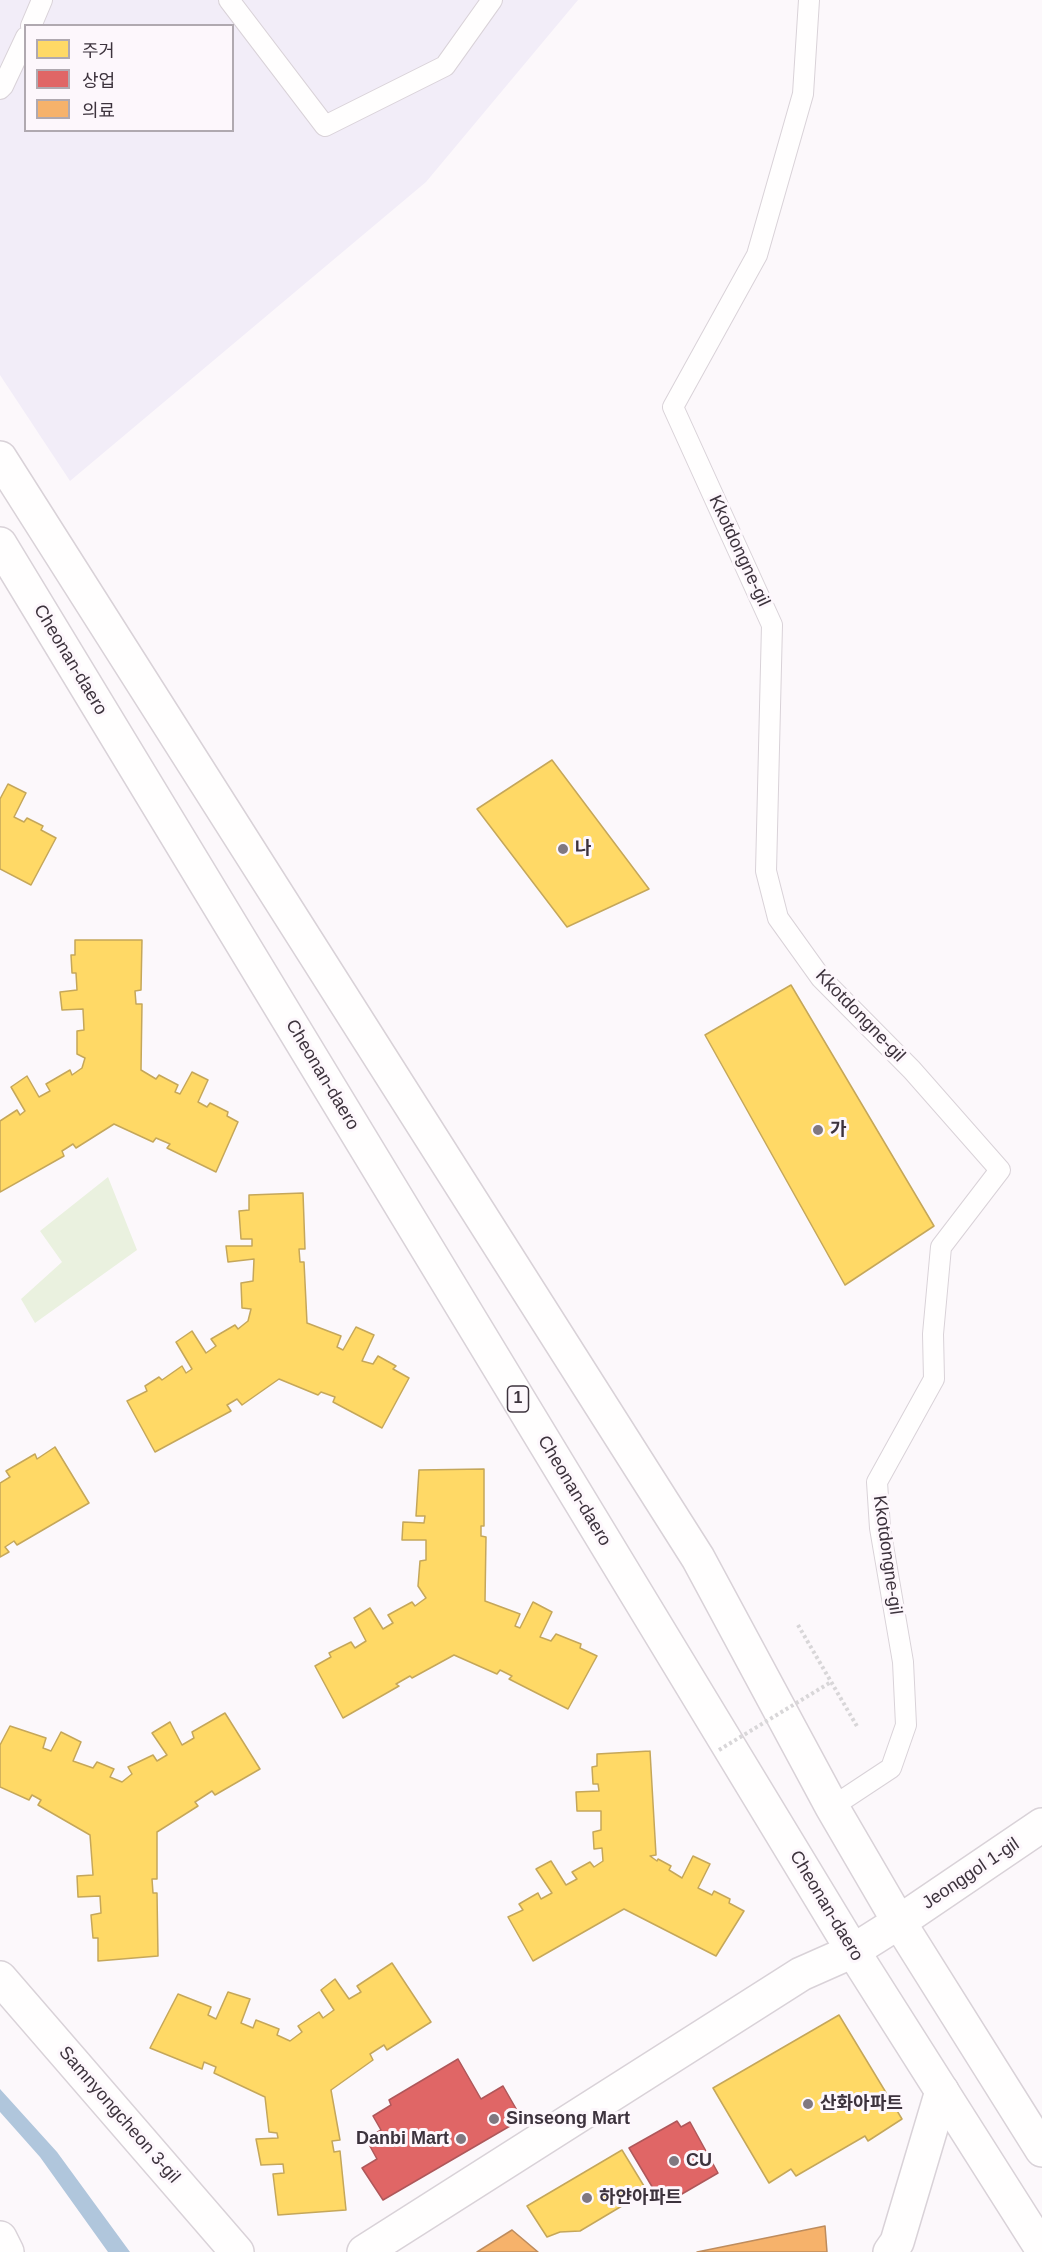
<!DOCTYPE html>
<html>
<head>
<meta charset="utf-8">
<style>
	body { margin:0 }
	#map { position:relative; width:1042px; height:2252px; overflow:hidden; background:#fcf8fb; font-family:Arial,"Noto Sans KR",sans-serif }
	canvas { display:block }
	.legend { position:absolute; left:24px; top:24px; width:210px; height:108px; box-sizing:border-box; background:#fdf7fc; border:2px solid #b0a9b0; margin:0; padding:8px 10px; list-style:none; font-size:18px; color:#3d333d }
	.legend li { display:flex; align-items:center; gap:12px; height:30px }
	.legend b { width:30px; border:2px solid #b0a9b0 }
</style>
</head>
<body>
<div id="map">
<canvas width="1042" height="2252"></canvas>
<ul class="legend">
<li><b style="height:16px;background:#ffd966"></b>주거</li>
<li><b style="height:16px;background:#e06666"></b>상업</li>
<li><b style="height:16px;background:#f6b26b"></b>의료</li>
</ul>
</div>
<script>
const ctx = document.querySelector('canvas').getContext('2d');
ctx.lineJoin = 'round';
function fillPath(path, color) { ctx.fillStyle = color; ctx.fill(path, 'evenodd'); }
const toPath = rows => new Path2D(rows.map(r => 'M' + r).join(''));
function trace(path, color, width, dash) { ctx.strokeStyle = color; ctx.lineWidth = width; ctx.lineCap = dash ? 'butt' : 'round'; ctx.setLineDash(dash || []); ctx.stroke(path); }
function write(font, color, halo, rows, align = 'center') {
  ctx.font = font + ' Arial,"Noto Sans KR",sans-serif'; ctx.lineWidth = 6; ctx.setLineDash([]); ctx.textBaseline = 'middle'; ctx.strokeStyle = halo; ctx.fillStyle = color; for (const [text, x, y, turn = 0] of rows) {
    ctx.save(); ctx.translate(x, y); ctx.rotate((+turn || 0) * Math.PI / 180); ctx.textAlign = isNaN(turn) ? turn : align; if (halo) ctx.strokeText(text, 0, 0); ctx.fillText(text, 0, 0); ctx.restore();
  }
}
fillPath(toPath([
	[0,0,578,0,426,182,70,481,0,375],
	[26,26,232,26,232,130,26,130]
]), '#f2edf8');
fillPath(toPath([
	[108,1177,137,1250,35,1323,21,1299,62,1262,40,1231]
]), '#eaf1df');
fillPath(toPath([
	[0,2089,57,2152,130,2252,108,2252,40,2157,0,2112]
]), '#b0c6dc');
const homes = toPath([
	[552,760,649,889,567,927,477,809,552,760],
	[8,784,26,793,14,817,24,822,27,818,43,826,41,830,56,838,31,885,0,869,0,799,8,784],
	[75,940,142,940,141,990,135,991,136,1004,142,1004,141,1070,156,1079,159,1075,178,1085,175,1092,180,1094,192,1072,208,1080,198,1102,207,1107,210,1103,228,1112,227,1116,238,1122,216,1172,167,1148,170,1144,156,1138,153,1142,114,1124,76,1148,73,1144,62,1151,64,1156,0,1192,0,1121,17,1110,20,1115,25,1111,11,1087,27,1076,39,1097,50,1091,46,1084,70,1070,72,1075,82,1068,85,1058,77,1054,77,1031,84,1030,83,1009,62,1010,60,992,77,990,76,973,72,973,71,955,75,955,75,940],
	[791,985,934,1226,845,1285,705,1035,791,985],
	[303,1193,305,1249,299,1249,300,1262,304,1262,307,1323,341,1336,337,1347,343,1350,356,1327,374,1335,362,1361,373,1364,378,1356,396,1366,393,1369,409,1378,382,1428,333,1402,335,1397,321,1392,318,1395,279,1379,242,1405,237,1399,227,1405,231,1411,155,1452,127,1401,147,1391,145,1386,159,1377,162,1380,182,1366,186,1373,192,1369,176,1342,192,1331,206,1353,216,1346,211,1339,235,1325,238,1329,248,1321,251,1309,242,1308,241,1283,253,1281,254,1259,228,1262,226,1246,252,1246,252,1239,241,1239,239,1211,249,1210,249,1195,303,1193],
	[55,1447,89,1503,17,1545,14,1541,5,1547,9,1552,0,1557,0,1483,10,1477,6,1471,35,1454,37,1459,55,1447],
	[484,1469,484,1526,481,1526,481,1536,486,1537,485,1601,520,1614,515,1626,520,1628,533,1602,552,1612,540,1637,551,1641,556,1634,581,1644,580,1648,597,1656,568,1709,509,1679,512,1676,500,1670,497,1674,454,1655,412,1678,410,1676,396,1684,399,1686,343,1718,315,1666,331,1657,329,1653,351,1642,355,1648,366,1641,354,1618,370,1608,383,1629,393,1623,388,1615,412,1602,415,1606,426,1598,418,1586,420,1561,426,1560,426,1540,402,1540,403,1522,424,1523,425,1516,416,1516,419,1470,484,1469],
	[225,1713,260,1769,215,1795,212,1791,195,1802,198,1806,157,1832,157,1879,152,1879,153,1893,157,1893,158,1956,98,1961,98,1938,93,1938,91,1915,101,1913,100,1896,78,1897,77,1876,93,1875,90,1835,38,1805,41,1800,32,1795,29,1800,0,1787,0,1745,10,1726,46,1738,43,1748,51,1751,61,1732,81,1742,73,1761,93,1768,97,1762,114,1769,110,1777,122,1782,132,1774,128,1767,153,1755,157,1761,167,1755,152,1733,170,1722,182,1745,194,1738,192,1732,225,1713],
	[650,1751,656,1855,650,1856,657,1861,658,1859,671,1866,669,1870,682,1878,693,1856,710,1864,698,1888,712,1895,714,1891,730,1899,729,1903,744,1911,716,1956,624,1909,533,1961,508,1917,523,1910,519,1904,538,1893,541,1899,552,1893,536,1869,551,1861,566,1885,577,1879,572,1872,590,1862,594,1867,603,1861,602,1848,594,1849,593,1832,601,1830,601,1811,577,1811,576,1792,599,1791,598,1784,593,1784,592,1767,597,1766,597,1754,650,1751],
	[392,1963,431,2022,387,2050,384,2045,370,2054,373,2060,331,2090,340,2140,332,2141,334,2152,340,2151,346,2210,278,2215,273,2174,284,2173,283,2164,261,2165,256,2139,278,2138,277,2133,269,2132,265,2097,214,2073,216,2067,204,2062,202,2069,150,2048,178,1994,211,2007,208,2015,216,2019,228,1992,250,1999,241,2023,253,2028,256,2020,279,2029,277,2035,290,2041,302,2032,298,2026,319,2012,323,2018,334,2010,321,1990,335,1979,349,1999,361,1992,357,1986,392,1963],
	[839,2015,902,2119,868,2141,865,2136,796,2176,791,2169,769,2183,713,2088,839,2015],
	[622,2150,647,2191,580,2231,560,2232,547,2237,527,2206,622,2150]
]);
fillPath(homes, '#ffd966');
trace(homes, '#c5a75a', 1.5);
const shops = toPath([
	[458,2059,481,2099,503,2086,522,2119,383,2200,362,2168,377,2159,366,2139,381,2130,373,2116,391,2105,389,2100,458,2059],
	[677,2121,681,2127,690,2122,718,2173,663,2205,629,2148,677,2121]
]);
fillPath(shops, '#e06666');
trace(shops, '#af575a', 1.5);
const health = toPath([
	[825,2226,827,2252,697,2252,825,2226],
	[512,2230,538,2252,477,2252,512,2230]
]);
fillPath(health, '#f6b26b');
trace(health, '#be8c5d', 1.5);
const lane = toPath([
	[229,0,325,126,445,66,492,0],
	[809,0,803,94,757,255,673,407,772,625,766,871,778,918,821,978,912,1070,1000,1170,941,1247,933,1334,934,1379,877,1482,880,1528,903,1662,906,1725,891,1768,832,1807],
	[31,26,42,0],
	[0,89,3,86,26,37]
]);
const street = toPath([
	[0,1978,237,2252],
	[0,2238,7,2252],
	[364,2252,801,1974,853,1951,899,1922,1042,1825],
	[890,2252,897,2242,942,2091]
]);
const primary = toPath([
	[0,458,698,1558,832,1807,899,1922,1042,2150],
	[0,544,853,1951,1042,2249]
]);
trace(lane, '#d9d2d8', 22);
trace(street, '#d9d2d8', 36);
trace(primary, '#d9d2d8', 36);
trace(toPath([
	[798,1625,858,1728]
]), '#d8d6d8', 4, [3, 3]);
trace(lane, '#fffefe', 20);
trace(street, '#fffefe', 33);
trace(primary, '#fffefe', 33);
trace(toPath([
	[719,1750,831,1682]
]), '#d8d6d8', 4, [3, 3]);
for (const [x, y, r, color] of [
	[563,849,6,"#807880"],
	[818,1130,6,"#807880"],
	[808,2104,6,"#807880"],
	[494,2119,6,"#807880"],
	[461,2139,6,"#807880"],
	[674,2161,6,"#807880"],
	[587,2198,6,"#807880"]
]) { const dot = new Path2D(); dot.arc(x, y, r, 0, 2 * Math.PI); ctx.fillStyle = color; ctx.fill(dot); trace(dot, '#fdf7fc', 2); }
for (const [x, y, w] of [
	[518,1399,21]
]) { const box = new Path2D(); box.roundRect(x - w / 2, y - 13, w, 26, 4.5); ctx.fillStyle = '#fdf7fc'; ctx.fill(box); trace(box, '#3d333d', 1.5); }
write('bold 16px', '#3d333d', null, [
	["1",518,1399]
]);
write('18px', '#3d333d', '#fdf7fc', [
	["Kkotdongne-gil",739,551,65],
	["Cheonan-daero",70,660,59],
	["Kkotdongne-gil",860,1016,46],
	["Cheonan-daero",322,1075,59],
	["Cheonan-daero",574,1491,59],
	["Kkotdongne-gil",887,1555,82],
	["Jeonggol 1-gil",971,1874,-34],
	["Cheonan-daero",826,1906,59],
	["Samnyongcheon 3-gil",119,2115,49]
]);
write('bold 18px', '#3d333d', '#fdf7fc', [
	["나",575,849],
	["가",830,1130],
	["산화아파트",820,2104],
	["Sinseong Mart",506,2119],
	["Danbi Mart",449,2139,"right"],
	["CU",686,2161],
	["하얀아파트",599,2198]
], 'left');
</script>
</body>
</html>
